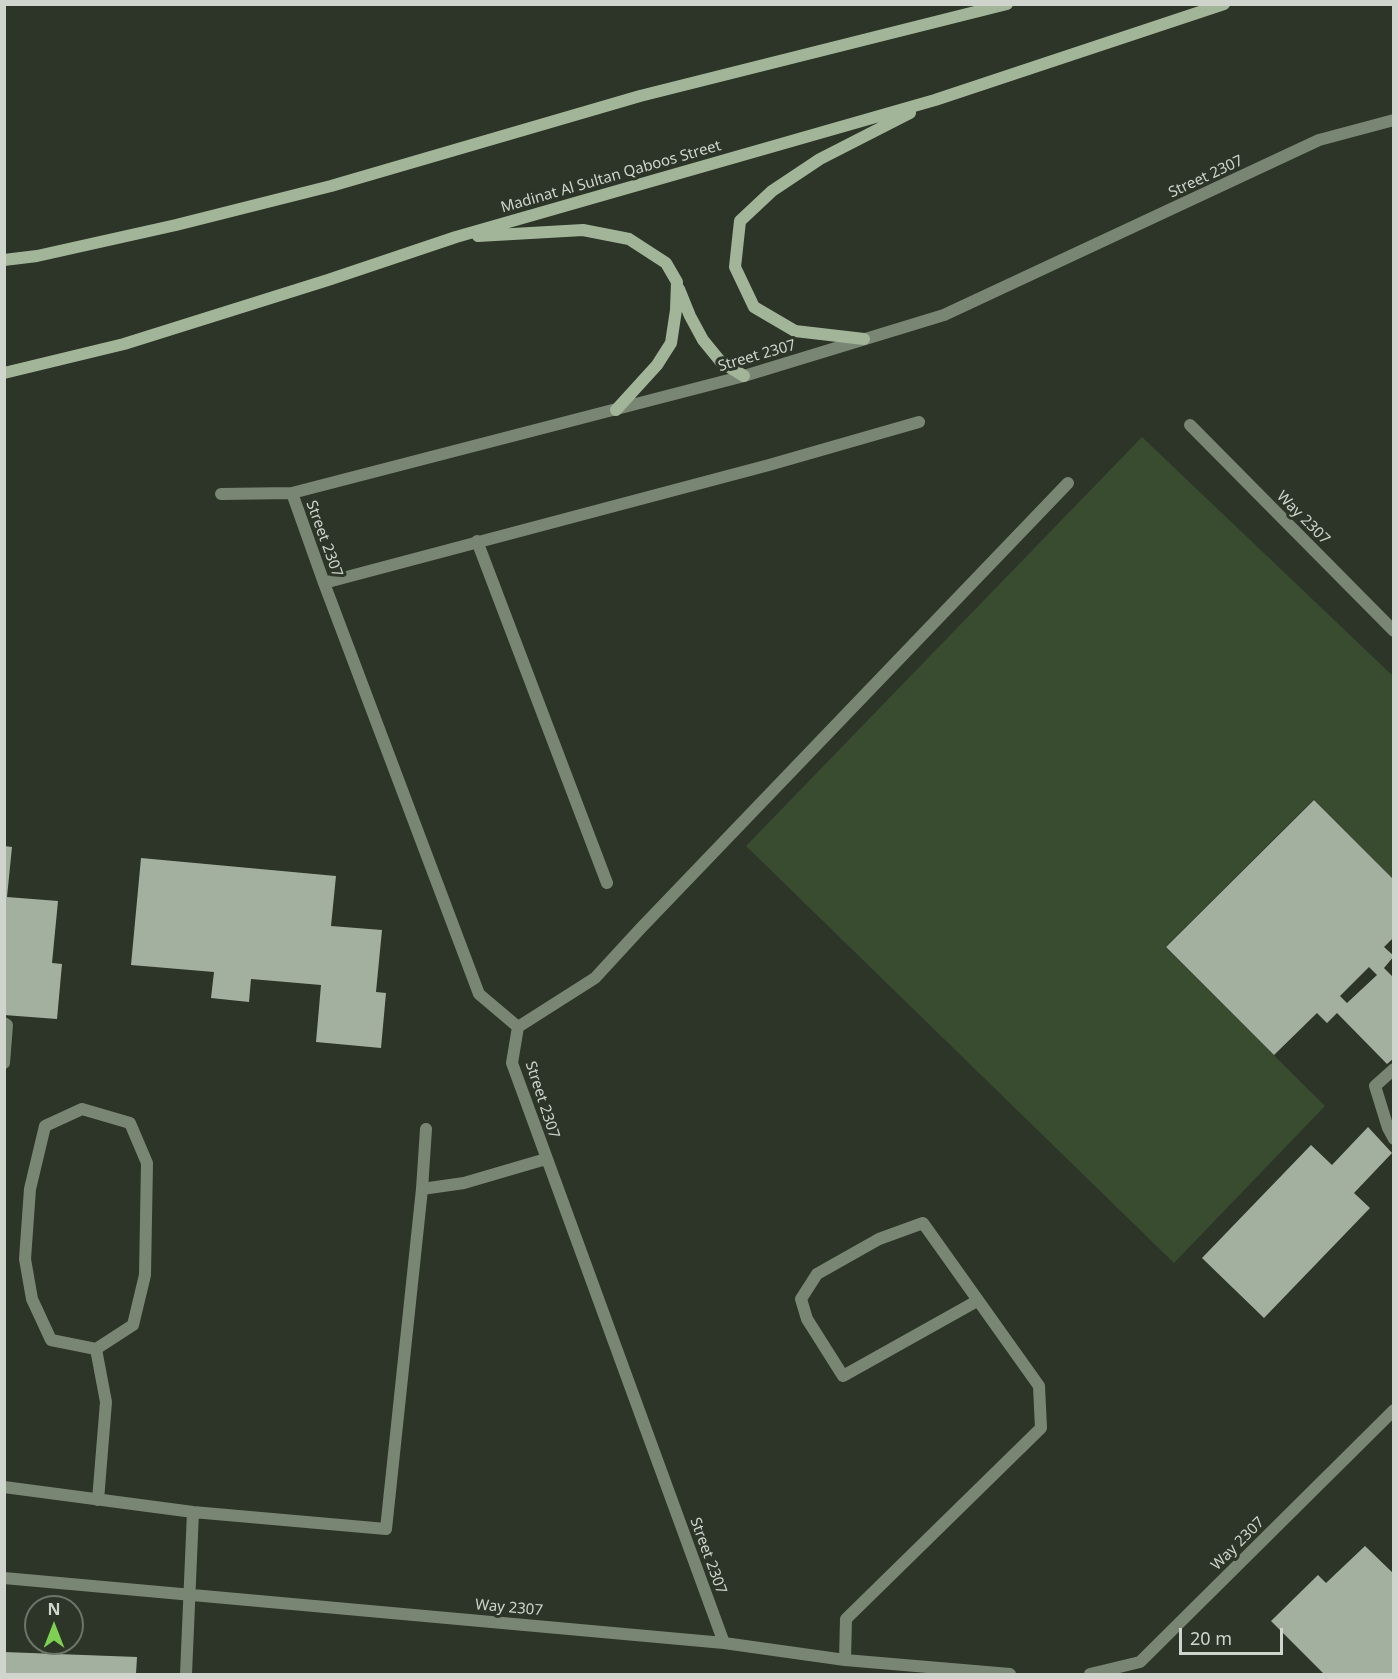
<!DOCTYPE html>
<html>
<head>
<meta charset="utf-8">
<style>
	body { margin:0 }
	#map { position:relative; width:1398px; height:1679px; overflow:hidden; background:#2c3528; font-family:"Noto Sans",sans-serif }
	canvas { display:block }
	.frame { position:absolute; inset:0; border:6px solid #cfd5cc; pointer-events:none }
	.north { position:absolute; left:24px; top:1595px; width:60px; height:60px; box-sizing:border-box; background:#2c3528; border:2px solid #6d756a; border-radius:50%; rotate:0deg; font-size:16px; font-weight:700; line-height:24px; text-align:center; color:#cfd5cc }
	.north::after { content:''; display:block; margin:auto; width:21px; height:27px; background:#7fd052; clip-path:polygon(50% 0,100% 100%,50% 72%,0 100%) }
	.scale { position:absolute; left:1179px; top:1628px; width:104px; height:27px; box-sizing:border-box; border:3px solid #cfd5cc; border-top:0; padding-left:8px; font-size:18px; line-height:21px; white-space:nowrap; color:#cfd5cc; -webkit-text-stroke:4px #2c3528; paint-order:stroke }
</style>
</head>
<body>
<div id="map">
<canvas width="1398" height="1679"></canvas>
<div class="frame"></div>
<div class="north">N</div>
<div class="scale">20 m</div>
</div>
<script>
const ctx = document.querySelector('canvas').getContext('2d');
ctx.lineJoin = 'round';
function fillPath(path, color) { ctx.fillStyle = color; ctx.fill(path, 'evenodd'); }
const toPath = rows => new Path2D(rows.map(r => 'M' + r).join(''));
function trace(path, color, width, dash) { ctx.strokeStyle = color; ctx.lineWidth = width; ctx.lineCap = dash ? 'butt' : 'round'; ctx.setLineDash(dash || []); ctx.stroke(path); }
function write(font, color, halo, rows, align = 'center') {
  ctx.font = font + ' "Noto Sans",sans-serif'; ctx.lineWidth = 6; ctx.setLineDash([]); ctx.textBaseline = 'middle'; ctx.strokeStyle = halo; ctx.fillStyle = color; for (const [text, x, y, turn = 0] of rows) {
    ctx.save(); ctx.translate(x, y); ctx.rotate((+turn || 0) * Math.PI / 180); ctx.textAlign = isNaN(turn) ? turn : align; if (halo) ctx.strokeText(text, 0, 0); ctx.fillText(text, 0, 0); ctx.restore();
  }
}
fillPath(toPath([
	[1142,437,1394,677,1393,879,1314,799,1165,947,1325,1106,1174,1263,746,846]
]), '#394c30');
fillPath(toPath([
	[1314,800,1394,880,1394,937,1384,947,1394,956,1384,968,1394,978,1394,1058,1387,1064,1337,1013,1327,1023,1317,1013,1274,1055,1166,947],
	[1369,967,1377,975,1347,1003,1340,996],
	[4,846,12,847,7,897,58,901,52,963,62,964,57,1019,4,1015],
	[141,858,336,876,331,926,382,930,376,992,386,993,381,1048,316,1042,321,985,251,979,249,1002,211,998,214,972,131,965],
	[1368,1127,1392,1153,1354,1193,1370,1208,1264,1318,1202,1258,1311,1145,1332,1165],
	[1365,1546,1394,1574,1394,1674,1324,1674,1271,1621,1318,1575,1326,1583],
	[4,1652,137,1657,136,1674,4,1674]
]), '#a4b09f');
trace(toPath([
	[1394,1069,1375,1086,1388,1128,1394,1139]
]), '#7a8674', 12);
trace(toPath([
	[1190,425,1394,631],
	[292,493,324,583,479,994,518,1027,512,1063,724,1643],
	[221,494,292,493,744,376,944,315,1319,140,1394,120],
	[477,541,607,883],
	[324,583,769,465,919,422],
	[4,1023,7,1025,4,1063],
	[518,1027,595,978,641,928,1068,483],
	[82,1109,130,1123,147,1163,145,1275,133,1325,96,1349,51,1340,32,1299,25,1259,30,1189,45,1126,82,1109],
	[422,1189,464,1183,546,1159],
	[96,1349,106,1402,98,1500],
	[4,1487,193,1512,386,1529,422,1189,426,1129],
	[4,1578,724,1643,845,1660,1010,1674],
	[845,1660,846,1619,1041,1428,1039,1386,923,1223,879,1239,817,1274,801,1299,807,1319,843,1376,977,1301],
	[186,1674,193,1512],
	[1090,1674,1140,1662,1394,1410]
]), '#7a8674', 12);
trace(toPath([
	[478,236,583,230,629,239,666,263,677,282,676,310,671,343,657,365,616,410],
	[4,260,37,256,176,225,331,186,640,96,1007,4],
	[679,289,690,316,703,340,721,362,744,376],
	[864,339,795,331,754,307,735,267,740,221,772,191,820,159,910,113],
	[4,373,124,344,328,280,456,237,935,100,1224,4]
]), '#a2b599', 12);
write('15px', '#cfd5cc', '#2c3528', [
	["Madinat Al Sultan Qaboos Street",611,177,-16],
	["Street 2307",1206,177,-25],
	["Street 2307",757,356,-16],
	["Way 2307",1303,518,45],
	["Street 2307",324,539,70],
	["Street 2307",542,1100,72],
	["Way 2307",1238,1544,-45],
	["Street 2307",708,1556,70],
	["Way 2307",509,1608,5]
]);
</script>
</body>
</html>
